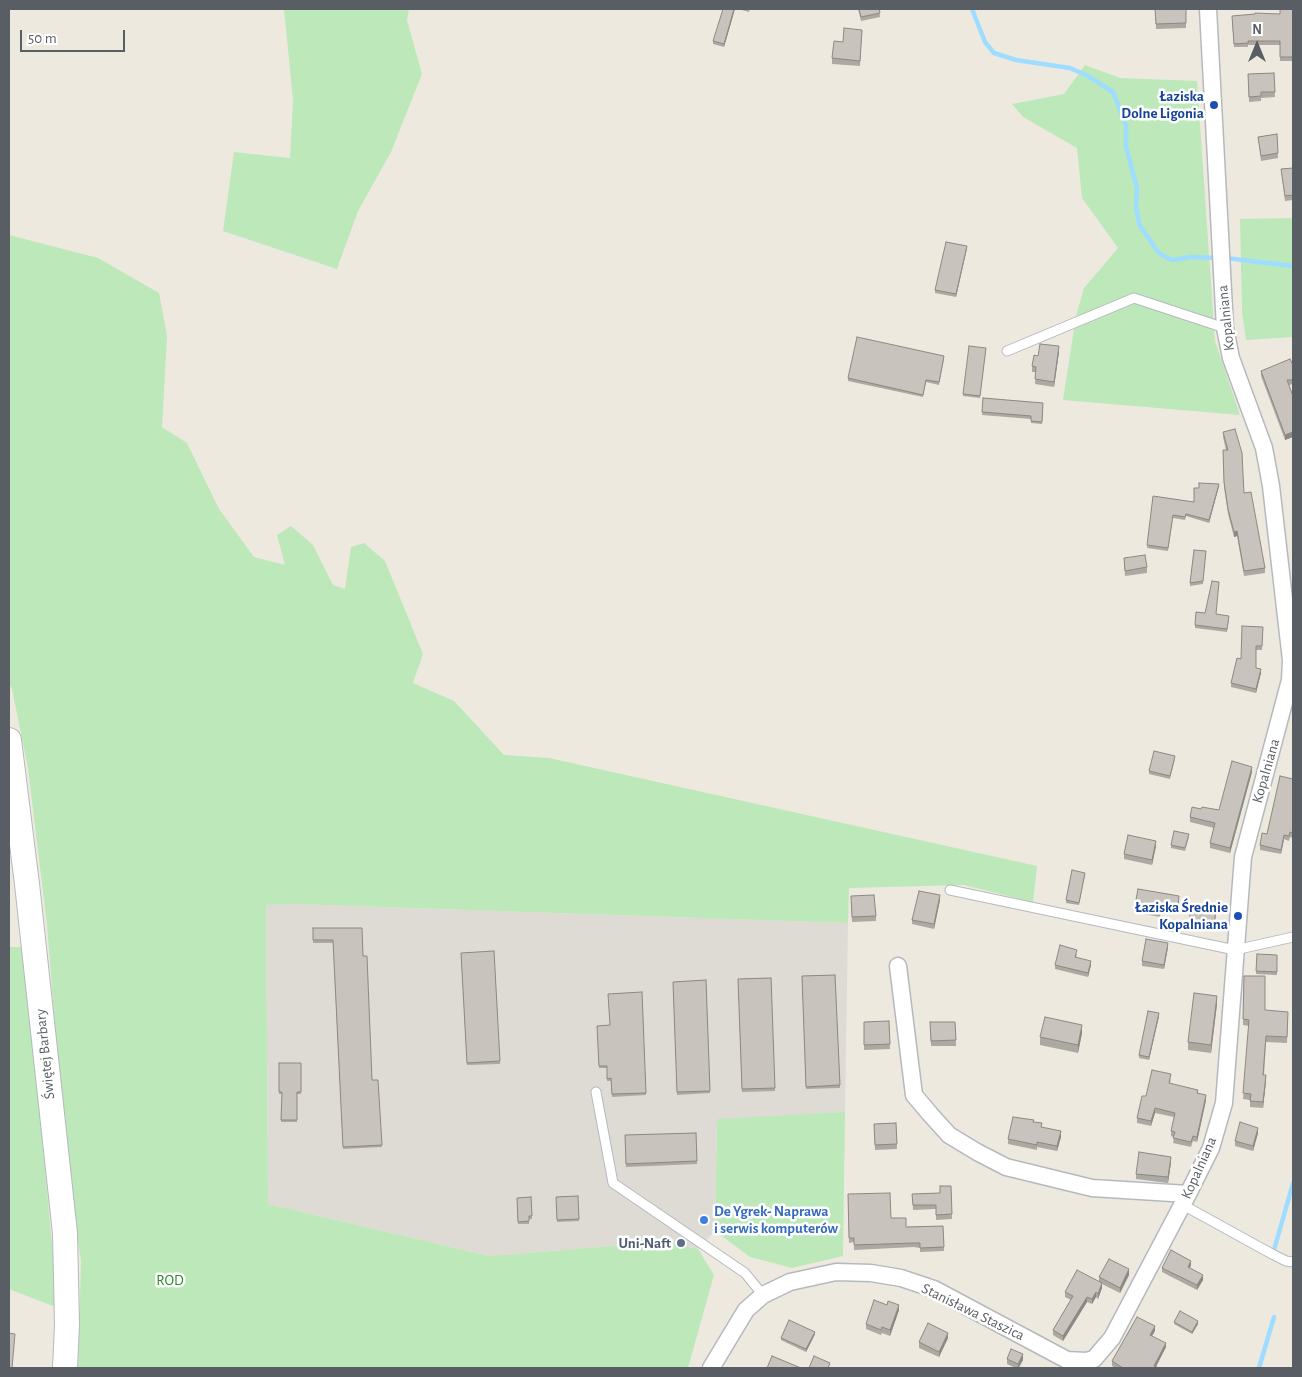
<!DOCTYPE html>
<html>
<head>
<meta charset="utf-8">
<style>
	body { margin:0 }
	#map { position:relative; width:1302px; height:1377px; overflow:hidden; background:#eee9df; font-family:"Alegreya Sans",sans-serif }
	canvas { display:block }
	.frame { position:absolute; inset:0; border:10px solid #585e63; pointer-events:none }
	.north { position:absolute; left:1232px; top:20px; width:50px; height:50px; -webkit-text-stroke:4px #fff; paint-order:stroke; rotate:0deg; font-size:14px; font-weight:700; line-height:20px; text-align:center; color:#585e63 }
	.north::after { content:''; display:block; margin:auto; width:18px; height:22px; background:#585e63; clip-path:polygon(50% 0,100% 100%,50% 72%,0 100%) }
	.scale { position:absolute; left:20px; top:30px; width:105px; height:22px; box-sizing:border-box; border:2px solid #585e63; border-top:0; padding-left:6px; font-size:15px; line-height:18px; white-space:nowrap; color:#585e63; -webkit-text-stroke:4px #fff; paint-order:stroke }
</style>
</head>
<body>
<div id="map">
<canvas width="1302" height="1377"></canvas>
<div class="frame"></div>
<div class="north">N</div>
<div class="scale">50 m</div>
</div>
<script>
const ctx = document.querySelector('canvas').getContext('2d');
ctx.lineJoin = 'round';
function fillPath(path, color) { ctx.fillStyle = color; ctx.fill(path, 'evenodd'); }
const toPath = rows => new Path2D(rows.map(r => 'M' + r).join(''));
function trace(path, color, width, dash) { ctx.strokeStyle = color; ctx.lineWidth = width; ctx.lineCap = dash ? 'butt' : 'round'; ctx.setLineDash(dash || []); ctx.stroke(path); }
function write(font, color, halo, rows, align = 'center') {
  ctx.font = font + ' "Alegreya Sans",sans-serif'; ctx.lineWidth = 5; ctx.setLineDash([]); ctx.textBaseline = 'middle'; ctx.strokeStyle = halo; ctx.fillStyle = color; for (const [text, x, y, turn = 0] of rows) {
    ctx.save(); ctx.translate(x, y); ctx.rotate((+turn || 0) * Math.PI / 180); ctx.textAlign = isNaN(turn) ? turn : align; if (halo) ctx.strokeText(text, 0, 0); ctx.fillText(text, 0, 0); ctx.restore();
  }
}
fillPath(toPath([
	[294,904,848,923,845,1112,717,1120,715,1231,698,1249,662,1242,489,1256,268,1204,266,905]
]), '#dedbd4');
fillPath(toPath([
	[284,9,409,9,407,20,422,74,391,152,358,211,337,269,223,231,234,152,290,158,293,99],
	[1085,65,1120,78,1197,81,1215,341,1240,415,1063,400,1076,316,1084,288,1118,248,1082,198,1077,148,1023,117,1012,104,1064,94],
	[1293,218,1293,337,1246,340,1242,312,1240,219],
	[9,235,98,258,159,293,167,336,162,427,187,443,219,509,254,557,285,565,277,535,291,526,313,545,333,585,345,589,351,547,364,543,385,561,423,654,413,683,454,701,504,755,549,758,1037,866,1033,902,964,885,849,888,848,923,294,904,266,905,268,1204,489,1256,662,1242,698,1249,714,1275,688,1368,78,1368,81,1260,67,1176,47,925,28,768,12,689,9,683],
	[9,947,24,947,58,1308,9,1289],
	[845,1112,843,1256,792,1268,750,1257,715,1231,717,1119]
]), '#bde8b9');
trace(toPath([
	[972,9,985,42,994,53,1016,60,1070,68,1088,76,1113,92,1126,125,1126,147,1137,188,1136,206,1139,224,1158,252,1167,258,1173,260,1190,257,1218,258],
	[1226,258,1293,266],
	[1274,1250,1293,1183],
	[1259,1368,1274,1317]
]), '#9eddff', 4.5);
const lane = toPath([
	[1007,351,1134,298,1225,328],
	[950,890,1235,950,1293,937],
	[596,1092,613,1183,745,1273,763,1295],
	[1183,1205,1272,1254,1286,1261,1293,1262]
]);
const street = toPath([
	[898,966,914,1095,930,1114,949,1135,977,1152,1006,1167,1092,1188,1188,1194],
	[1094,1359,1112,1338,1188,1194,1211,1148,1224,1103,1243,857,1290,680,1291,660,1271,486,1264,448,1231,358,1225,328,1208,9],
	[711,1368,746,1310,763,1295,790,1282,836,1272,871,1273,901,1278,934,1289,1067,1360,1086,1361,1094,1359]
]);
const secondary = toPath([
	[9,740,27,884,65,1233,67,1325,65,1368]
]);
trace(lane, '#b5b9be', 11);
trace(street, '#b5b9be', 19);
trace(secondary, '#b4b9be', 26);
trace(lane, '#fff', 9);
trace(street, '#fff', 16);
trace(secondary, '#fff', 24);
fillPath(toPath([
	[735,9,724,47,713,44,713,41],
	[738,9,750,9,749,12],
	[858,9,879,9,880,17,861,21],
	[1155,9,1186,9,1186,28,1156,29],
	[1293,9,1293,61,1280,61,1280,45,1248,45,1248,47,1234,47,1232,20,1280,14],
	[862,30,860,66,832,64,832,58,843,42],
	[1274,73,1275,97,1261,98,1261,101,1249,102,1248,74],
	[1277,134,1278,158,1261,161,1258,137],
	[1293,168,1293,200,1285,201,1281,169],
	[967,248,956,297,935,293,935,290],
	[986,348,980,398,963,396,963,394],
	[1059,352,1054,387,1035,384,1036,372,1032,372,1032,366,1038,356],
	[944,359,939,385,926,382,923,397,848,381,848,378],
	[1293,365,1293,384,1289,385,1293,396,1293,437,1285,440,1261,376,1261,371],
	[983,398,1043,403,1042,424,1031,423,1031,419,982,415],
	[1223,432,1244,493,1265,568,1265,573,1244,576,1237,536,1234,537,1228,514,1224,487,1223,450,1226,450,1223,437],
	[1219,486,1209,523,1186,516,1185,520,1173,518,1168,551,1147,548,1153,496,1194,502,1199,488],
	[1206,551,1203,584,1190,586,1190,583],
	[1124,558,1147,567,1147,573,1125,576],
	[1217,614,1229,619,1227,632,1195,628,1195,625],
	[1263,627,1262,650,1256,650,1256,668,1261,673,1256,693,1231,687,1231,683,1241,659],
	[1175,759,1170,779,1149,774,1149,771],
	[1252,772,1230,853,1210,848,1210,843,1214,828,1190,822,1190,817,1201,809,1219,810],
	[1293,779,1293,838,1290,837,1289,841,1284,839,1281,854,1260,850,1260,845,1267,834],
	[1189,837,1185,851,1171,848,1171,845],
	[1156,846,1152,865,1124,859,1124,854],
	[1085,875,1079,905,1066,903,1066,900],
	[1179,899,1178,909,1161,907,1160,917,1134,912,1134,910],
	[940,900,934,929,912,924,912,920],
	[851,901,876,916,876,921,852,922],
	[1216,914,1214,931,1189,928,1189,923],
	[313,928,363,956,372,1080,382,1147,343,1149,333,943,313,943],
	[1168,947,1164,969,1142,966,1142,961],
	[461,953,500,1061,500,1064,467,1065],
	[1077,954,1076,958,1091,965,1088,977,1055,969,1055,965],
	[1257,954,1277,955,1277,975,1256,974],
	[835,975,840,1088,806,1089,802,976],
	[1244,976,1265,1010,1288,1018,1287,1043,1266,1042,1264,1075,1266,1081,1263,1108,1250,1107,1250,1100,1243,1099,1249,1026,1243,1025],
	[771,978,775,1091,742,1092,738,979],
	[706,980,710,1093,677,1095,673,982],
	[642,992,646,1095,612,1097,611,1081,607,1081,607,1068,599,1068,597,1026,610,1025],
	[1217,1004,1211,1053,1188,1050,1188,1042],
	[1159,1016,1149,1060,1139,1058,1139,1055],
	[889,1021,890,1049,864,1050,864,1022],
	[930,1022,955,1022,956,1046,931,1046],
	[1082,1033,1078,1053,1040,1045,1040,1037],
	[279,1063,301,1063,301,1094,297,1094,297,1122,281,1122,282,1094,279,1094],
	[1171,1079,1170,1083,1198,1093,1206,1100,1197,1142,1193,1141,1191,1147,1173,1143,1174,1137,1171,1136,1171,1131,1174,1117,1155,1113,1151,1126,1137,1123,1137,1118,1146,1096],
	[1034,1122,1042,1127,1061,1137,1057,1151,1037,1147,1037,1150,1008,1144,1008,1139],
	[896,1123,897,1149,875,1150,874,1124],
	[696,1133,697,1164,626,1167,625,1135],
	[1258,1133,1253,1151,1235,1146,1235,1141],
	[1171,1162,1168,1183,1136,1179,1136,1174],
	[951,1186,952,1219,936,1220,936,1209,913,1210,912,1194,940,1193],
	[848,1194,906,1227,943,1226,944,1251,920,1252,920,1248,914,1247,854,1250,854,1242,849,1243],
	[578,1196,579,1221,557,1222,556,1197],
	[531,1197,532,1219,529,1219,529,1224,518,1224,517,1198],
	[1191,1265,1190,1268,1203,1280,1197,1290,1162,1272,1162,1268],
	[1129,1275,1120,1293,1102,1284,1102,1288,1098,1299,1096,1297,1092,1304,1087,1302,1063,1341,1053,1335,1053,1330,1071,1300,1065,1297,1065,1292,1099,1282,1099,1277],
	[899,1310,890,1336,882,1333,881,1335,866,1329,866,1324],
	[1174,1322,1198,1324,1192,1334,1174,1324],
	[1155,1331,1152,1336,1166,1347,1156,1367,1159,1368,1116,1368,1112,1366,1112,1361],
	[815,1334,806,1352,781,1340,781,1338],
	[948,1338,939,1357,919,1348,919,1342],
	[1007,1359,1023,1360,1019,1368,1016,1368,1007,1364]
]), '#aca8a2');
fillPath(toPath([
	[734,9,735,9,724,47,724,44],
	[967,246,967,248,956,297,956,294],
	[1059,346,1059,352,1054,387,1054,382],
	[1293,432,1293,437,1285,440,1285,435],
	[1219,484,1219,486,1209,523,1209,520],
	[1237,531,1237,536,1234,537,1234,532],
	[1261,669,1261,673,1256,693,1256,689],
	[1252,767,1252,772,1230,853,1230,848],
	[1284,835,1284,839,1281,854,1281,850],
	[1156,841,1156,846,1152,865,1152,860],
	[940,895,940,900,934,929,934,924],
	[1168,943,1168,947,1164,969,1164,965],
	[1091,961,1091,965,1088,977,1088,973],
	[1217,996,1217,1004,1211,1053,1211,1045],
	[1159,1013,1159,1016,1149,1060,1149,1057],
	[1082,1025,1082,1033,1078,1053,1078,1045],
	[1266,1075,1266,1081,1263,1108,1263,1102],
	[1206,1095,1206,1100,1197,1142,1197,1137],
	[1155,1108,1155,1113,1151,1126,1151,1121],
	[1258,1128,1258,1133,1253,1151,1253,1146],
	[1061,1131,1061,1137,1057,1151,1057,1146],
	[1171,1157,1171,1162,1168,1183,1168,1177],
	[1191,1261,1191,1265,1188,1272,1188,1267],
	[1129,1269,1129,1275,1120,1293,1120,1288],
	[1203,1275,1203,1280,1197,1290,1197,1285],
	[1102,1283,1102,1288,1098,1299,1098,1294],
	[1096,1292,1096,1297,1092,1304,1092,1299],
	[1087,1297,1087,1302,1063,1341,1063,1336],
	[899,1305,899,1310,890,1336,890,1330],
	[1198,1321,1198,1324,1192,1334,1192,1332],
	[1155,1326,1155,1331,1150,1339,1150,1335],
	[815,1332,815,1334,806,1352,806,1349],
	[948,1333,948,1338,939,1357,939,1352],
	[1166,1343,1166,1347,1155,1368,1154,1366],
	[1023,1354,1023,1360,1018,1368,1018,1364]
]), '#8c8884');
const building = toPath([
	[723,9,734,9,724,44,713,41,723,9],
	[859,9,879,9,880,13,861,17,859,9],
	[1155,9,1186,9,1186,23,1156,24,1155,9],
	[1280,9,1293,9,1293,57,1280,57,1280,41,1248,41,1248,43,1234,44,1232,16,1255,14,1255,13,1280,14,1280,9],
	[844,28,862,30,860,61,832,58,834,41,843,42,844,28],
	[1274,73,1275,92,1261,92,1261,96,1249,97,1248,74,1274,73],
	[1277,134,1278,153,1261,156,1258,137,1277,134],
	[1293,168,1293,195,1285,196,1281,169,1293,168],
	[946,242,967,246,956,294,935,290,946,242],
	[857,337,944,356,939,382,926,380,923,395,848,378,857,337],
	[1040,344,1059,346,1054,382,1035,379,1036,367,1032,366,1034,355,1038,356,1040,344],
	[969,346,986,348,980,396,963,394,969,346],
	[1290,359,1293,365,1293,380,1287,380,1293,396,1293,432,1285,435,1261,371,1290,359],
	[983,398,1043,403,1042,422,1031,421,1031,416,982,412,983,398],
	[1235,429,1242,453,1244,493,1251,492,1265,568,1244,571,1237,531,1234,532,1228,509,1224,482,1223,450,1228,450,1223,432,1235,429],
	[1199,483,1219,484,1209,520,1186,514,1185,517,1173,515,1168,548,1147,545,1153,496,1194,502,1194,488,1199,488,1199,483],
	[1194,550,1206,551,1203,581,1190,583,1194,550],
	[1145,555,1147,567,1125,571,1124,558,1145,555],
	[1212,581,1219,582,1216,614,1229,616,1227,629,1195,625,1196,612,1205,613,1212,581],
	[1242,626,1263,627,1262,646,1256,646,1256,668,1261,669,1256,689,1231,683,1237,658,1241,659,1242,626],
	[1154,751,1175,756,1170,776,1149,771,1154,751],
	[1232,761,1252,767,1230,848,1210,843,1215,823,1190,817,1192,807,1201,809,1202,807,1219,810,1232,761],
	[1280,776,1293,779,1293,833,1290,832,1289,836,1284,835,1281,850,1260,845,1262,833,1267,834,1280,776],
	[1174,831,1189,834,1185,848,1171,845,1174,831],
	[1128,835,1156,841,1152,860,1124,854,1128,835],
	[1072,870,1085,873,1079,903,1066,900,1072,870],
	[1138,889,1179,896,1178,907,1161,904,1160,914,1134,910,1138,889],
	[919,891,940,895,934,924,912,920,919,891],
	[874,895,876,916,852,917,851,896,874,895],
	[1191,905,1216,909,1214,926,1189,923,1191,905],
	[313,928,362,928,363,956,367,956,372,1080,378,1080,382,1145,343,1147,333,940,313,940,313,928],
	[1146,939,1168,943,1164,965,1142,961,1146,939],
	[1060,945,1077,950,1075,957,1091,961,1088,973,1055,965,1060,945],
	[494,951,500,1061,467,1063,461,953,494,951],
	[1257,954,1277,955,1277,972,1256,971,1257,954],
	[835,975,840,1085,806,1087,802,976,835,975],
	[1244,976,1265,976,1265,1010,1288,1012,1287,1037,1266,1036,1263,1075,1266,1075,1263,1102,1250,1101,1251,1094,1243,1093,1249,1020,1243,1019,1244,976],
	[771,978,775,1088,742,1089,738,979,771,978],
	[706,980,710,1091,677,1092,673,982,706,980],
	[642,992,646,1093,612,1094,611,1078,607,1079,607,1066,599,1066,597,1026,610,1025,608,994,642,992],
	[1194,993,1217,996,1211,1045,1188,1042,1194,993],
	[1148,1011,1159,1013,1149,1057,1139,1055,1148,1011],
	[1045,1017,1082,1025,1078,1045,1040,1037,1045,1017],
	[889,1021,890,1044,864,1045,864,1022,889,1021],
	[930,1022,955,1022,956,1040,931,1041,930,1022],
	[279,1063,301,1063,301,1092,297,1092,297,1120,281,1120,282,1092,279,1092,279,1063],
	[1152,1070,1171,1074,1169,1083,1198,1090,1197,1093,1206,1095,1197,1137,1193,1136,1191,1142,1173,1138,1175,1132,1171,1131,1175,1113,1155,1108,1151,1121,1137,1118,1142,1096,1146,1096,1152,1070],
	[1013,1117,1034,1120,1033,1122,1042,1123,1041,1127,1061,1131,1057,1146,1037,1142,1037,1145,1008,1139,1013,1117],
	[1240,1122,1258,1128,1253,1146,1235,1141,1240,1122],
	[896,1123,897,1144,875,1145,874,1124,896,1123],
	[696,1133,697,1161,626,1164,625,1135,696,1133],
	[1139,1152,1171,1157,1168,1177,1136,1174,1139,1152],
	[940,1186,951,1186,952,1214,936,1215,936,1205,913,1205,912,1194,940,1193,940,1186],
	[890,1193,891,1218,906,1218,906,1227,943,1226,944,1247,920,1248,920,1243,914,1243,854,1245,854,1238,849,1238,848,1194,890,1193],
	[578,1196,579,1219,557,1220,556,1197,578,1196],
	[531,1197,532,1216,529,1216,529,1221,518,1222,517,1198,531,1197],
	[1171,1250,1191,1261,1188,1267,1203,1275,1197,1285,1162,1268,1171,1250],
	[1109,1259,1129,1269,1120,1288,1099,1277,1109,1259],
	[1077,1270,1102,1283,1098,1294,1096,1292,1092,1299,1087,1297,1063,1336,1053,1330,1073,1296,1065,1292,1077,1270],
	[874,1300,887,1305,888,1301,899,1305,890,1330,882,1327,881,1330,866,1324,874,1300],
	[1180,1311,1198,1321,1192,1332,1174,1322,1180,1311],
	[1137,1317,1155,1326,1150,1335,1166,1343,1154,1366,1159,1368,1123,1368,1112,1361,1137,1317],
	[789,1320,815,1332,806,1349,781,1338,789,1320],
	[928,1323,948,1333,939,1352,919,1342,928,1323],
	[9,1333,15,1334,12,1368,9,1368,9,1333],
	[1011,1349,1023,1354,1018,1364,1007,1359,1011,1349],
	[772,1356,801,1368,767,1368,772,1356],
	[814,1356,830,1363,828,1368,809,1368,814,1356]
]);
fillPath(building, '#c8c3bc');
trace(building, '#8c8884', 1);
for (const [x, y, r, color] of [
	[1214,105,5,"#1a4fb4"],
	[1238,916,5,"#1a4fb4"],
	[704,1220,5,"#3f7fe0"],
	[681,1243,5,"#5c6f8a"]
]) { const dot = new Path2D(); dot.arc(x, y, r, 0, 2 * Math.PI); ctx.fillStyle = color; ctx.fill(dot); trace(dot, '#fff', 2); }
write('bold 15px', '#164399', '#fff', [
	["Łaziska",1204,96],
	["Dolne Ligonia",1204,113],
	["Łaziska Średnie",1228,907],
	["Kopalniana",1228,924]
], 'right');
write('15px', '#585e63', '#fff', [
	["Kopalniana",1226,318,-96],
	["Kopalniana",1266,771,-74],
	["Świętej Barbary",45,1054,-96],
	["Kopalniana",1199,1168,-66],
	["Stanisława Staszica",973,1312,26]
]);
write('bold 15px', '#366cbe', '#fff', [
	["De Ygrek- Naprawa",714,1211],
	["i serwis komputerów",714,1228]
], 'left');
write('bold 15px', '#4e5e75', '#fff', [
	["Uni-Naft",671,1243]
], 'right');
write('15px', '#2e872c', '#fff', [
	["ROD",170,1280]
]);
</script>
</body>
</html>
